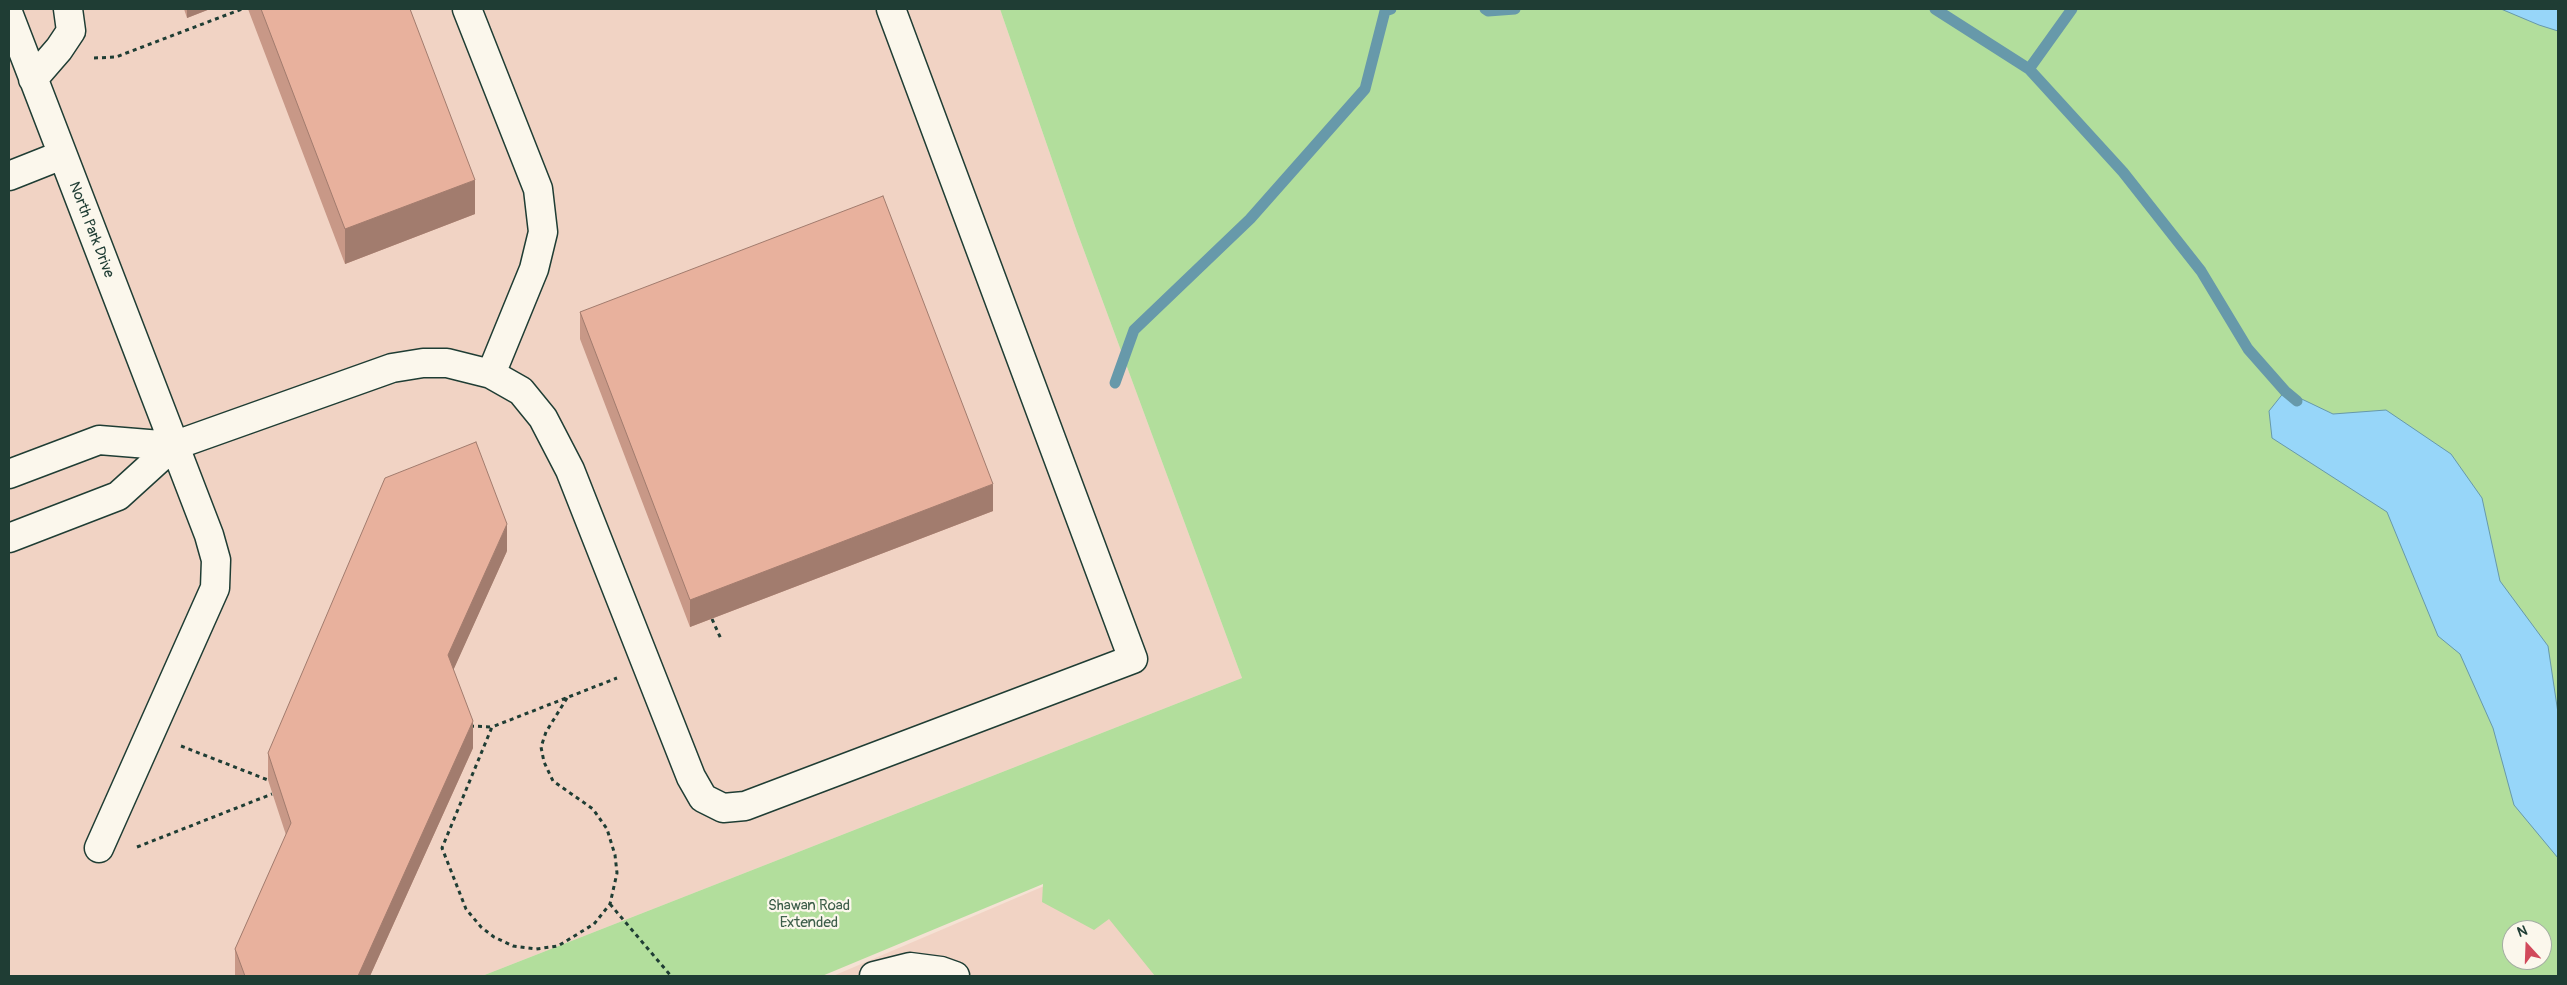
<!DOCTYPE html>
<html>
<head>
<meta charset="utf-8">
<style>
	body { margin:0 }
	#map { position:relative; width:2567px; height:985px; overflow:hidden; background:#f5e2d4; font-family:Pangolin,sans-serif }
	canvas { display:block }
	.frame { position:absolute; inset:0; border:10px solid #1f3d34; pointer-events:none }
	.north { position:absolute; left:2502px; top:920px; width:50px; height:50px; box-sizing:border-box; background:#fbf7ec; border:1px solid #a3ada2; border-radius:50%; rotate:340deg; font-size:14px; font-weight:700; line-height:20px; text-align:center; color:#1f3d34 }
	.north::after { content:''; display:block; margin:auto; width:18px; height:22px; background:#d1495b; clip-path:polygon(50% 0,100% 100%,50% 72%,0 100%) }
</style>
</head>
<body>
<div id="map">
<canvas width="2567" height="985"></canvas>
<div class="frame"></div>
<div class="north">N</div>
</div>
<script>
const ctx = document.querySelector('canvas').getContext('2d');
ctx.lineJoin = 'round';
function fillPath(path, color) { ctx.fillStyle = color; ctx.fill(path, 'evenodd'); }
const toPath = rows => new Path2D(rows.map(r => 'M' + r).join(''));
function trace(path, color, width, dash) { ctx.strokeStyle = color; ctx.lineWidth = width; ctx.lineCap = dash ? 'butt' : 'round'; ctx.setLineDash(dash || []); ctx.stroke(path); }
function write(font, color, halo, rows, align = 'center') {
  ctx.font = font + ' Pangolin,sans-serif'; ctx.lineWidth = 4.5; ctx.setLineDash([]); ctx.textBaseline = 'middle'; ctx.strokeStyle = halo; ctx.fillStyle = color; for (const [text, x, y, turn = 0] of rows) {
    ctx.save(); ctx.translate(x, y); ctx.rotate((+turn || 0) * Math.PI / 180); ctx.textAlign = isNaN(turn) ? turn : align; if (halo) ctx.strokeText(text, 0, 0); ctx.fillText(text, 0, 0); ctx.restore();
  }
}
fillPath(toPath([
	[9,9,1000,9,1076,229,1242,678,482,976,9,976],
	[1286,783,1366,976,833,976]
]), '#f1d3c4');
fillPath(toPath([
	[1000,9,2558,9,2558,976,1155,976,1109,919,1094,930,1042,902,1043,884,822,976,482,976,1242,678,1076,229],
	[2512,930,2542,930,2542,960,2512,960]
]), '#b2de9c');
const water = toPath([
	[2501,9,2558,9,2558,31,2539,25,2501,9],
	[2285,391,2333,414,2386,410,2451,454,2482,498,2500,581,2548,646,2558,713,2558,858,2514,805,2493,728,2460,654,2438,636,2387,512,2272,438,2269,411,2285,391]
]);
fillPath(water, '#97d6f9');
trace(water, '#6799aa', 1);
trace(toPath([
	[1485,9,1488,11,1515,9],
	[1935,9,2029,69,2072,9],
	[2029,69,2123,172,2201,271,2248,349,2285,391,2297,401],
	[1115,383,1134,330,1250,219,1365,89,1385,11,1391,9]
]), '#6799aa', 11);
const minor = toPath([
	[467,9,538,189,543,232,534,269,491,374],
	[9,15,209,535,216,560,215,588,99,848],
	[33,79,59,49,71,31,68,9],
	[9,176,62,155],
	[9,474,99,440,173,446],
	[9,538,118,496,173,446,392,368,423,363,447,363,491,374,521,391,543,418,570,470,691,777,703,798,723,808,745,806,1133,659,891,9],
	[874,976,910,967,941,971,955,976]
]);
trace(minor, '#1f3d34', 31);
trace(toPath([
	[94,58,116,57,242,9],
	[712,619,721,639],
	[567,698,546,732,541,747,544,762,553,781,593,809,607,829,615,855,617,873,610,904,594,924,558,946,536,949,513,946,494,937,481,927,466,909,442,848,492,727,617,678],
	[470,726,492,727],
	[181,746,268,780],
	[137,847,272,794],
	[610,904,671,976]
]), '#1f3d34', 3, [4, 4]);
trace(minor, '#fbf7ec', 28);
fillPath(toPath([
	[184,9,210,9,187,18],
	[248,9,410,9,475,214,345,264],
	[580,312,993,511,690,627,580,339],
	[507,551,453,670,473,748,370,976,235,976,235,949,286,835,268,780,268,753]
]), '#c89887');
fillPath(toPath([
	[187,9,210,9,187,18],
	[475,180,475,214,345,264,345,229],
	[993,484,993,511,690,627,690,600],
	[507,524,507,551,448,682,448,655],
	[473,721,473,748,370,976,358,976]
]), '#a27c6e');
const building = toPath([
	[261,9,410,9,475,180,345,229,261,9],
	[883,196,993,484,690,600,580,312,883,196],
	[476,442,507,524,448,655,473,721,358,976,245,976,235,949,291,823,268,753,385,478,476,442]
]);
fillPath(building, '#e8b19d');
trace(building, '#a27c6e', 1);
write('15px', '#1f3d34', '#fbf7ec', [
	["North Park Drive",91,230,69]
]);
write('15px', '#3c5d49', '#fbf7ec', [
	["Shawan Road",809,906],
	["Extended",809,923]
]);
</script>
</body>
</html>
